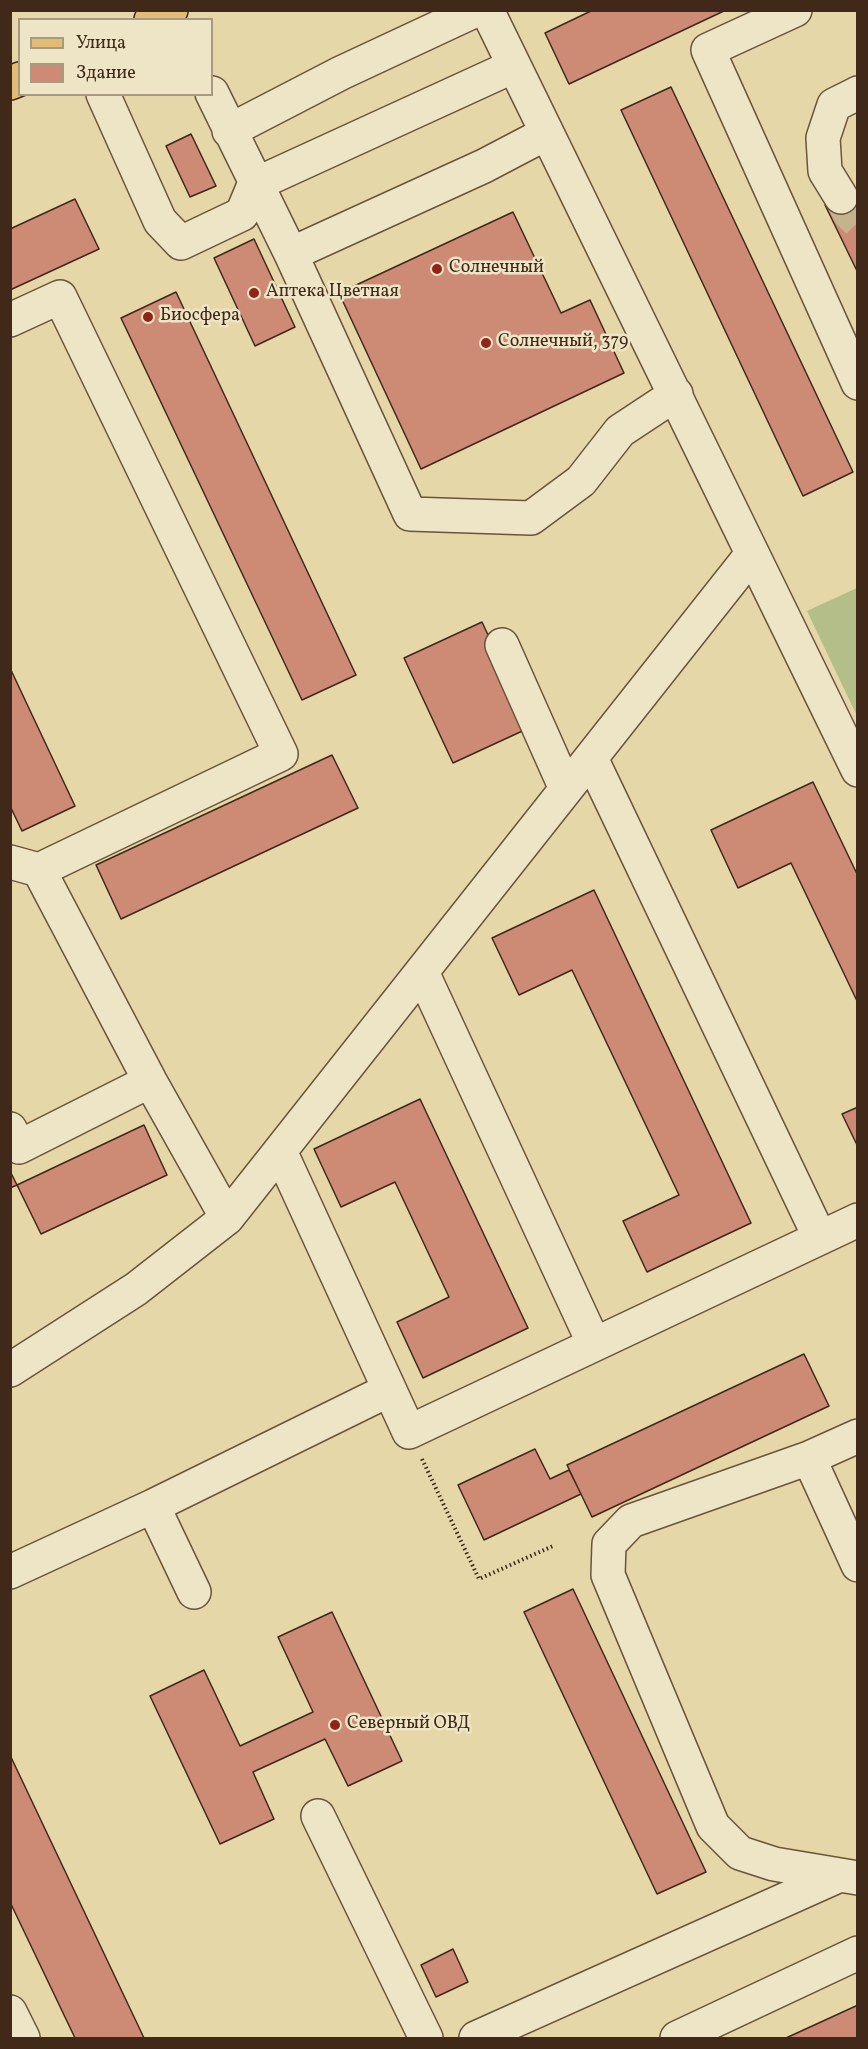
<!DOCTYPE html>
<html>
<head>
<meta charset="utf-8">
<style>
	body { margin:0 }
	#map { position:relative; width:868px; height:2049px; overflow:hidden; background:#e5d7a7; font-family:Vollkorn,serif }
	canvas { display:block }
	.frame { position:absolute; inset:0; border:12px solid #402919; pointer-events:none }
	.legend { position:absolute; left:18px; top:18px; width:195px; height:78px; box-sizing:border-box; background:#eee5c6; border:2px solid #a89a81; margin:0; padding:8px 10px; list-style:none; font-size:18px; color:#402919 }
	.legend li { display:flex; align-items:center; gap:12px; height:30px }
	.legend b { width:30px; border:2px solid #a89a81 }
</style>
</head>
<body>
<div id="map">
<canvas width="868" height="2049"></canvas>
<div class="frame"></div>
<ul class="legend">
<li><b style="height:8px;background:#e2bc74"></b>Улица</li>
<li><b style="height:16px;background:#cd8a74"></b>Здание</li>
</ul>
</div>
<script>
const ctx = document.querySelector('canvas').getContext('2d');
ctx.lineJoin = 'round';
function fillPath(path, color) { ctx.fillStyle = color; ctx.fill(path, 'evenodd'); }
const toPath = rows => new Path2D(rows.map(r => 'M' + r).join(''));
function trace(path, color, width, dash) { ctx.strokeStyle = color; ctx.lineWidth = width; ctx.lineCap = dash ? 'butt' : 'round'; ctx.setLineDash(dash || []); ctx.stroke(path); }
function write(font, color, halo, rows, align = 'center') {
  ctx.font = font + ' Vollkorn,serif'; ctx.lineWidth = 5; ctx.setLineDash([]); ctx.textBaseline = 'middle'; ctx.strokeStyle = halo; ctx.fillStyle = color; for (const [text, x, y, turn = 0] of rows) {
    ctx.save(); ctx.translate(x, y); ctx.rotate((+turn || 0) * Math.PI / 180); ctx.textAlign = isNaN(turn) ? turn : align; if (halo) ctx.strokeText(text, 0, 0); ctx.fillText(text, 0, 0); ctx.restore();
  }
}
fillPath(toPath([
	[857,588,857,716,807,611]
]), '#b3be88');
const building = toPath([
	[593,10,726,10,569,84,545,33,593,10],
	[671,87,853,472,803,496,621,110,671,87],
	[191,134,216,186,190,197,166,146,191,134],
	[858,190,858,273,825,205,858,190],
	[75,199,99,249,10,290,10,229,75,199],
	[513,212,561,313,590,300,624,373,421,469,339,293,513,212],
	[254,239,295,327,255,346,214,258,254,239],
	[176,292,356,675,302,700,121,318,176,292],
	[482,622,531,727,453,763,404,658,482,622],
	[10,668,75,806,22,831,10,806,10,668],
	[332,755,358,808,121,919,96,865,332,755],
	[813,782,858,876,858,1003,791,863,738,888,711,830,813,782],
	[594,890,751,1223,647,1272,623,1221,679,1195,572,970,519,995,492,938,594,890],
	[420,1099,528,1328,423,1378,397,1322,449,1297,395,1182,341,1207,314,1149,420,1099],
	[858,1107,858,1147,842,1114,858,1107],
	[144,1125,167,1175,41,1234,17,1185,144,1125],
	[10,1171,17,1185,10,1188,10,1171],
	[804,1354,829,1406,592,1517,567,1465,804,1354],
	[535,1449,550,1479,569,1470,581,1494,484,1540,458,1485,535,1449],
	[573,1589,706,1872,657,1894,524,1612,573,1589],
	[332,1612,402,1761,348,1786,325,1739,253,1772,274,1819,220,1844,150,1696,204,1670,240,1746,313,1712,278,1637,332,1612],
	[10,1755,144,2038,75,2038,10,1902,10,1755],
	[453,1949,468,1982,436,1997,421,1965,453,1949],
	[858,2005,858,2038,786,2038,858,2005]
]);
fillPath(building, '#cd8a74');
trace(building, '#402919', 1.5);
trace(toPath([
	[841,197,849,213,858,222]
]), '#c4b48b', 33, [33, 16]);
const minor = toPath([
	[487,10,858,770],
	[795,10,708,50,858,383],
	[212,93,291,254,410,514,531,518,581,481,620,431,676,394],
	[103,94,160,221,181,243,242,214,254,185,514,66],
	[229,131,341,73,476,10],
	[841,197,825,171,823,138,834,105,858,93],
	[291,254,484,166,547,133],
	[10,320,60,297,281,754,39,870],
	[502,645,566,789],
	[591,758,820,1238],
	[10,862,39,870,150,1081,227,1218],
	[422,972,594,1344],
	[10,1129,19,1147,150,1081],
	[280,1151,409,1432,858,1220],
	[10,1370,136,1289,227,1218,752,554],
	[858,1436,809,1458,631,1521,609,1544,608,1575,713,1826,740,1853,774,1864,858,1878],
	[809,1458,858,1565],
	[153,1506,194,1592],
	[10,1572,153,1506,389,1390],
	[318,1816,426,2038],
	[10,2012,23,2038],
	[476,2038,840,1875],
	[677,2038,858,1953]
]);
const major = toPath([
	[151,20,171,10],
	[10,83,20,79]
]);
trace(minor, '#69543c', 36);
trace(major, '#402919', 36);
trace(toPath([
	[422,1459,479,1579,553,1546]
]), '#402919', 4, [1.5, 3]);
trace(minor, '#eee5c6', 33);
trace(major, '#e2bc74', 33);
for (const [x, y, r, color] of [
	[437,269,6,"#8f2418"],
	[254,293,6,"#8f2418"],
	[148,317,6,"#8f2418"],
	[486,343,6,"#8f2418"],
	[335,1725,6,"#8f2418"]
]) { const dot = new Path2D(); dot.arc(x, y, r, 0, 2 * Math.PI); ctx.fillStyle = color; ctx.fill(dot); trace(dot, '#eee5c6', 2); }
write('18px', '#402919', '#eee5c6', [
	["Солнечный",449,269],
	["Аптека Цветная",266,293],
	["Биосфера",160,317],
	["Солнечный, 379",498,343],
	["Северный ОВД",347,1725]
], 'left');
</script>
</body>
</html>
